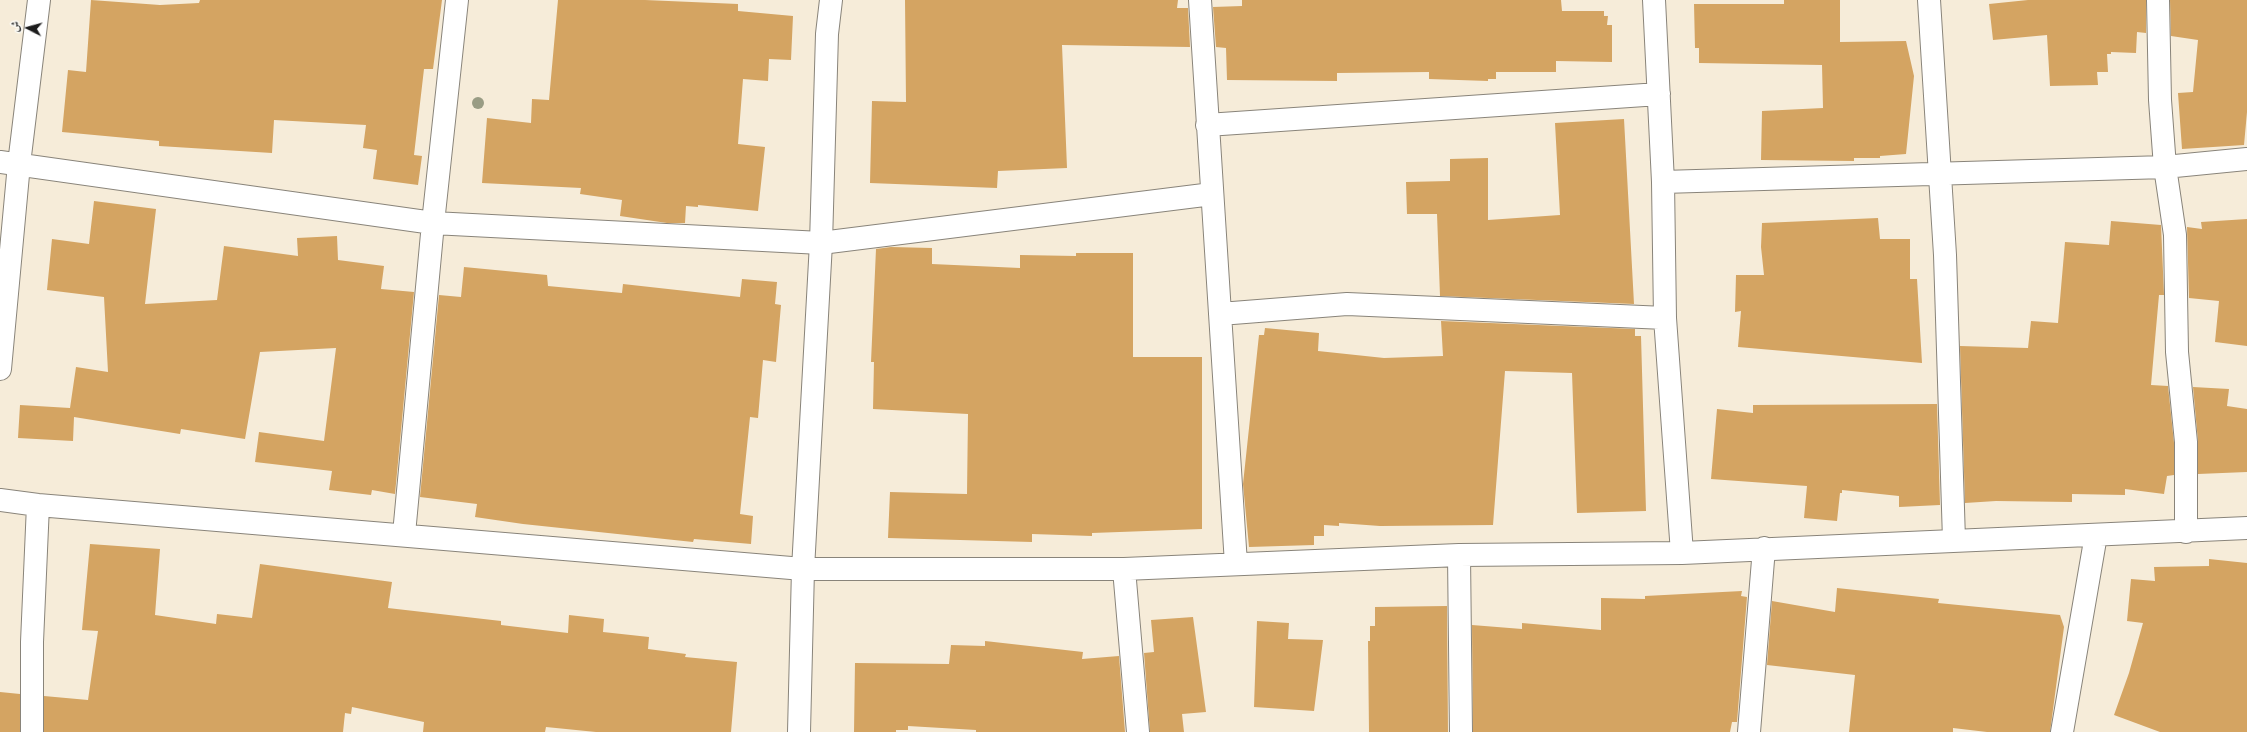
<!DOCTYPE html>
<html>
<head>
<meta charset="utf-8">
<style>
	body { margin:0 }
	#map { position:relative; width:2247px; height:732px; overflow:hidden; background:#f6ecd9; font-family:Alegreya,Amiri,serif }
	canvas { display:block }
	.north { position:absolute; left:8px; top:8px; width:40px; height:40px; -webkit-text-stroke:3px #fdfcf7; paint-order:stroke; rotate:276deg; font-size:11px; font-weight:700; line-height:16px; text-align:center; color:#1c1c1c }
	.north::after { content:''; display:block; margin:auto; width:14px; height:18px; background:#1c1c1c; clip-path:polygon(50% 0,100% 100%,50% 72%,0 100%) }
</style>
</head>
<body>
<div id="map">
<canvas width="2247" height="732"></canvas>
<div class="north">ش</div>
</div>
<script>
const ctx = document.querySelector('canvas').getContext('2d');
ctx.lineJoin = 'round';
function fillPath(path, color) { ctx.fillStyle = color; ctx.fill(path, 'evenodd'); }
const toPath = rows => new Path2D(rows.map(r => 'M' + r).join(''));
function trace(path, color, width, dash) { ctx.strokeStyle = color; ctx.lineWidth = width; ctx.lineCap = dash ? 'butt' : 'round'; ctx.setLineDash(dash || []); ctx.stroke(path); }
fillPath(toPath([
	[91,0,160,5,199,3,200,0,442,0,433,69,424,69,414,155,422,156,418,185,373,179,377,150,363,148,366,125,274,120,272,153,159,146,159,141,62,132,68,70,86,72],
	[558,0,645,0,738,4,738,11,793,16,791,60,769,59,768,81,743,79,738,144,765,147,758,211,698,205,698,207,686,206,685,223,667,223,620,216,622,200,580,194,581,188,482,183,487,118,531,123,532,99,549,100],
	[905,0,1178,0,1177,8,1188,8,1190,47,1062,45,1067,168,998,171,997,188,870,183,872,101,906,102],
	[1242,0,1561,0,1562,11,1604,11,1604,16,1608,16,1607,25,1612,25,1612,62,1556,61,1556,72,1496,72,1496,79,1488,79,1488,81,1429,79,1429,72,1337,73,1337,81,1227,80,1226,48,1216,47,1213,7,1242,6],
	[1784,0,1840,0,1840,42,1906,41,1914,76,1906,154,1880,156,1880,158,1854,158,1854,161,1761,160,1762,111,1823,108,1822,65,1699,63,1699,48,1695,48,1694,4,1784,4],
	[2028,0,2146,0,2146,33,2137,32,2136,53,2111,52,2111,54,2107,54,2108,72,2097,72,2098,85,2050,86,2047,35,1993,40,1989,4],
	[2170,0,2247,0,2247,112,2244,145,2182,149,2178,93,2193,92,2198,40,2171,36],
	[1624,119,1634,304,1440,296,1437,214,1407,214,1406,182,1450,181,1450,159,1488,158,1488,220,1560,215,1555,123],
	[94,201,156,209,145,304,217,300,224,246,298,256,297,238,337,236,338,260,384,266,381,289,414,292,395,494,372,490,371,495,329,490,332,471,255,462,259,432,324,441,336,348,260,352,245,439,181,429,180,434,74,417,73,441,18,438,20,405,70,408,76,367,108,372,104,297,47,290,52,239,89,244],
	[1878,218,1880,239,1910,239,1910,279,1917,279,1922,363,1738,347,1741,311,1735,312,1736,275,1764,275,1761,247,1762,223],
	[2247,219,2247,346,2215,342,2219,301,2189,298,2187,227,2202,229,2201,222],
	[2111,221,2161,225,2164,295,2159,295,2151,385,2168,386,2174,443,2174,475,2167,476,2164,494,2125,489,2125,495,2072,494,2072,502,1996,501,1965,503,1960,346,2028,348,2031,321,2058,323,2065,242,2109,245],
	[891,247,932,248,932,264,1020,268,1020,255,1076,256,1076,253,1133,253,1133,357,1202,357,1202,529,1092,533,1092,536,1032,534,1032,542,888,538,890,492,967,494,968,414,873,409,874,362,871,362,876,249],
	[464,267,547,275,548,286,622,293,623,284,740,297,742,279,777,282,775,304,781,305,776,362,763,360,758,418,750,417,740,514,753,516,751,544,694,539,693,542,523,524,475,517,477,504,420,497,439,295,461,297],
	[1441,321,1635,329,1635,336,1641,336,1646,511,1577,513,1572,373,1505,371,1493,525,1380,526,1339,523,1339,526,1324,525,1324,536,1314,536,1314,545,1249,547,1243,484,1259,335,1264,335,1265,328,1319,333,1318,351,1384,358,1443,356],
	[2193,387,2229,389,2227,406,2247,409,2247,472,2198,474,2198,441],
	[1937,404,1940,505,1899,507,1899,496,1842,490,1842,493,1840,493,1837,521,1804,518,1807,486,1711,479,1717,409,1753,413,1753,405],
	[90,544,160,549,155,615,216,624,217,614,252,618,260,564,392,582,388,608,501,621,501,625,568,633,569,615,604,619,603,632,649,637,648,649,686,654,685,657,737,662,731,732,596,732,546,727,545,732,423,732,424,722,352,707,351,714,345,713,343,732,44,732,44,696,88,700,98,631,82,630],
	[2209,559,2247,563,2247,732,2160,732,2114,715,2129,673,2143,623,2127,621,2131,579,2155,581,2154,567,2209,566],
	[1837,588,1939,599,1938,603,2060,615,2064,627,2050,732,1987,732,1953,728,1953,732,1849,732,1855,675,1767,665,1772,601,1835,612],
	[1742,591,1741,596,1747,597,1737,722,1732,722,1730,732,1473,732,1472,625,1522,629,1522,623,1601,630,1601,598,1645,599,1645,596],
	[1447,606,1448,732,1369,732,1368,641,1370,641,1370,626,1375,626,1375,607],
	[1193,617,1206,712,1182,714,1184,732,1150,732,1144,653,1154,652,1151,620],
	[1257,621,1289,623,1288,639,1323,640,1314,711,1254,707],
	[985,641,1083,652,1082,659,1119,656,1125,732,976,732,976,730,908,726,908,730,896,730,896,732,854,732,855,663,949,664,951,645,985,646],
	[0,692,20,694,20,732,0,732]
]), '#d4a462');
const street = toPath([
	[1200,0,1236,564],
	[1654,0,1663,182,1665,318,1682,553],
	[1929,0,1945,255,1954,540],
	[2158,0,2160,100,2165,167,2175,235,2177,352,2186,442,2186,532],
	[1207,125,1659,94],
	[0,162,433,223,821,243,1212,194],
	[1663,182,2165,167,2247,159],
	[1220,314,1347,304,1665,318],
	[0,369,19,164,39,0],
	[0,500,38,505,803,569,1124,569,1459,555,1682,553,2247,528],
	[404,534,433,223,457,0],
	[1459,555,1461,732],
	[1124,569,1138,732],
	[32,732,32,642,38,505],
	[1749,732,1764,548],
	[2062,732,2096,535]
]);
const secondary = toPath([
	[799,732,803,569,821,243,827,34,831,0]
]);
trace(street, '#89847a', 24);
trace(secondary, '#89847a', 24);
trace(street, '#fff', 22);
trace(secondary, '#fff', 22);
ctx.fillStyle = '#999c84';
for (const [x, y] of [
	[478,103]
]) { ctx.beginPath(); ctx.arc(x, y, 6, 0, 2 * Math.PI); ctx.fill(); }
</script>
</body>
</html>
